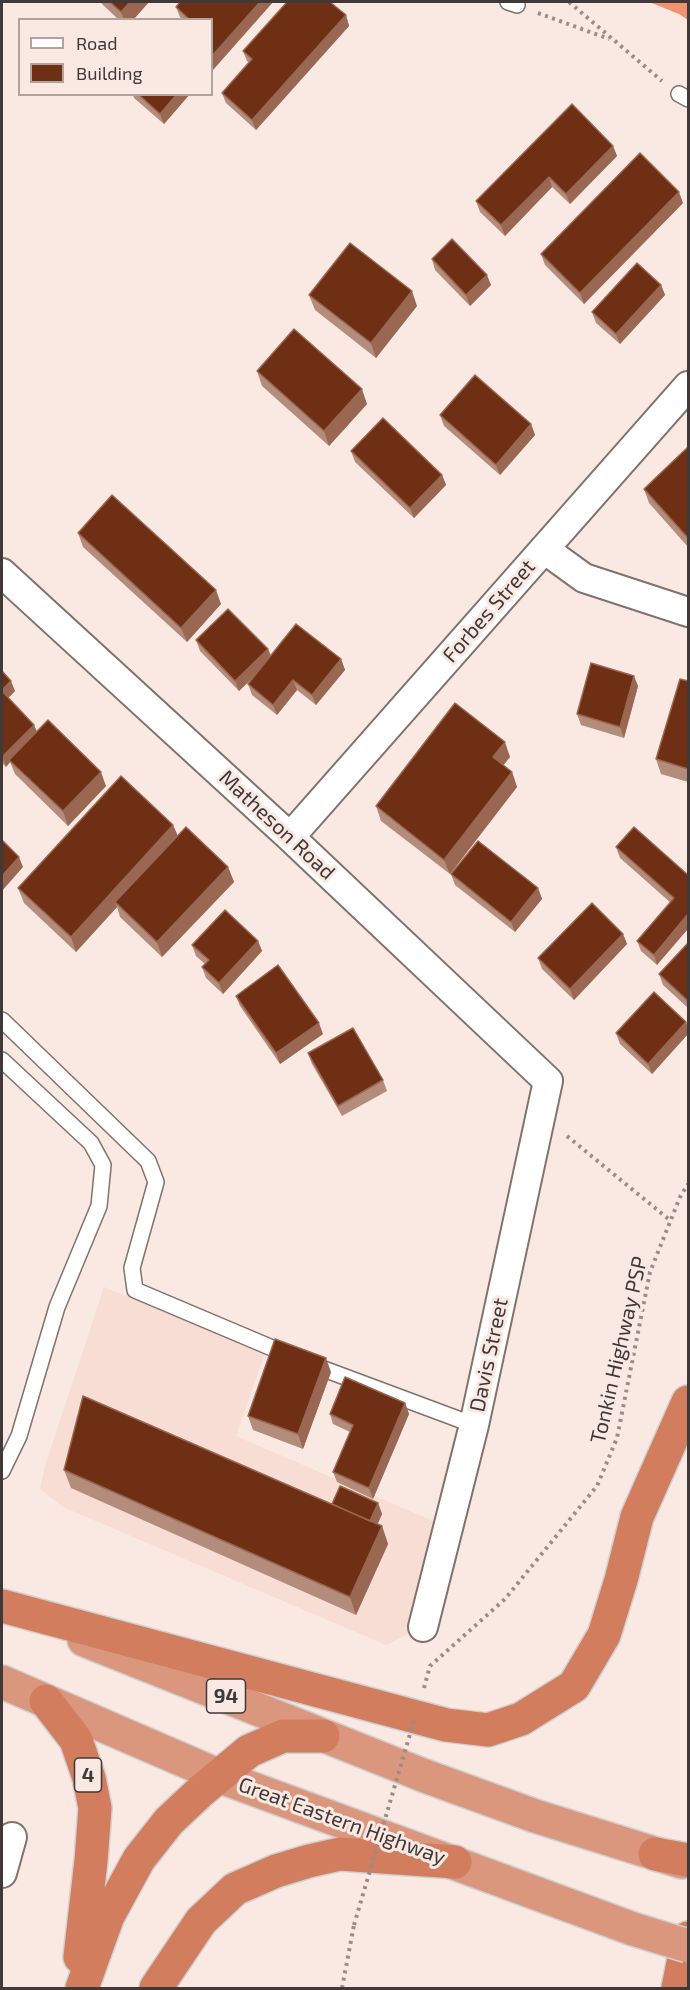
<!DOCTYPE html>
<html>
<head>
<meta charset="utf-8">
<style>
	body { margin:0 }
	#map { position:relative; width:690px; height:1990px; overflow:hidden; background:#fae9e2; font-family:"Exo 2",sans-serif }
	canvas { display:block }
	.frame { position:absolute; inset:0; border:3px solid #403937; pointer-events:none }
	.legend { position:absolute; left:18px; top:18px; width:195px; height:78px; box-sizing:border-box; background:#fae9e2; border:2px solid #b0a39e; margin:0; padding:8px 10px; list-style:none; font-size:18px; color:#403937 }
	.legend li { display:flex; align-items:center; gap:12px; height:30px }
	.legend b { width:30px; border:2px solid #b0a39e }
</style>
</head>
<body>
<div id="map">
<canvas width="690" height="1990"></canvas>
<div class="frame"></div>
<ul class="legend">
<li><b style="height:8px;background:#fff"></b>Road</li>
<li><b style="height:16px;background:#6f2f15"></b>Building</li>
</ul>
</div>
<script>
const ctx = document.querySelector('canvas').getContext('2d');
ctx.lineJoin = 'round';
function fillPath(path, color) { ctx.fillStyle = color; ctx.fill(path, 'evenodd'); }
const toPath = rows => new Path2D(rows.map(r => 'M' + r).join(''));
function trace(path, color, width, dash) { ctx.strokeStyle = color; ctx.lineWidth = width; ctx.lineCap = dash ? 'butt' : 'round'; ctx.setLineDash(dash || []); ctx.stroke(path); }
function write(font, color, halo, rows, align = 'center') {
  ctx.font = font + ' "Exo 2",sans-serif'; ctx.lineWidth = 6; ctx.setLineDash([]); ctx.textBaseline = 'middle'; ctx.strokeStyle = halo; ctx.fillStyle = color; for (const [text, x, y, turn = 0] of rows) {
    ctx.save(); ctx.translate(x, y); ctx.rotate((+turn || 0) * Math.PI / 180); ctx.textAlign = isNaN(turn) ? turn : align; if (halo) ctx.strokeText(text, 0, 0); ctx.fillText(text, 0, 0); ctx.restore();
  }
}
fillPath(toPath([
	[104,1287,265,1353,236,1436,447,1527,423,1627,386,1645,63,1507,40,1489,45,1466]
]), '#f7ddd4');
fillPath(toPath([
	[649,2,688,2,688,20,679,14]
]), '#f19370');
const service = toPath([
	[508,2,517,5],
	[679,94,688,99],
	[2,1020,148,1161,156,1182,132,1268,135,1290,291,1356],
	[2,1060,91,1143,103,1165,99,1206,57,1307,19,1436,2,1471],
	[313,1365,474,1425]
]);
const minor = toPath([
	[544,549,584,578,688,612],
	[2,573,290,837,548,1081,474,1425,423,1627],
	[290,837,688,386],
	[2,1873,12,1837]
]);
const trunk = toPath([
	[84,1640,425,1776,535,1816,682,1862],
	[2,1682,229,1780,633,1929]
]);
const motorway = toPath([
	[2,1606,446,1725,488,1730,521,1719,574,1686,604,1635,621,1580,637,1517,688,1402],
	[46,1701,76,1740,89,1778,95,1808,91,1861,80,1957],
	[655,1854,688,1860],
	[82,1988,108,1916,139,1859,169,1821,201,1791,249,1751,283,1736,323,1736],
	[156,1988,201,1921,235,1889,276,1871,309,1861,340,1854,455,1862],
	[678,1988,688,1938]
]);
trace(service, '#81726c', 18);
trace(minor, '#81726c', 32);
trace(trunk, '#d1cfcf', 36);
trace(motorway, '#d1cfcf', 36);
trace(toPath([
	[569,2,662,81],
	[538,13,609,39],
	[567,1136,671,1221],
	[424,1688,430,1666,505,1599,597,1486,617,1438,650,1272,680,1197,688,1184],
	[342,1988,354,1925]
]), '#998d89', 4, [3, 4.5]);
trace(service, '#fff', 15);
trace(minor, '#fff', 28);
trace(trunk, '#da977e', 33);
trace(motorway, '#d17d5e', 33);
const trunkBridge = toPath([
	[633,1929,688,1946]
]);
trace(trunkBridge, '#d1cfcf', 36, []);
trace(toPath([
	[354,1925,415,1717]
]), '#998d89', 4, [3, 4.5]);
trace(trunkBridge, '#da977e', 33);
fillPath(toPath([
	[101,2,149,2,133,20,119,20,102,4],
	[180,2,273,2,212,71,212,20,182,20,180,17,176,7],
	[346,15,349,26,256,130,226,103,222,93,249,63,247,61,243,51],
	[133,94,190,94,164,124,134,98],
	[613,146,617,156,570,204,552,187,505,236,480,212,476,201],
	[683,203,584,304,545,265,541,254],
	[432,259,491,285,470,306,435,270],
	[661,285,665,295,620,344,596,323,592,312],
	[309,295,417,306,376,358,315,310],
	[257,371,367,404,329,446,262,386],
	[440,415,531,424,535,435,500,475,444,426],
	[688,447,688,547,649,503,644,489],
	[351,451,442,475,446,485,414,518,355,462],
	[78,533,221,604,187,642,83,547],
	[196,640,268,649,271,656,341,659,345,670,316,705,297,690,277,715,252,695,248,684,255,675,239,691,200,651],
	[2,671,15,691,8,698,34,725,37,731,106,786,68,826,15,774,10,762,6,767,2,763],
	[688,681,688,782,661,774,656,759],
	[638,686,624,738,581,725,577,714],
	[510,757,503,765,512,772,517,787,450,874,381,821,376,806],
	[173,825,178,836,228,867,234,882,162,957,120,917,117,907,76,952,24,903,18,888],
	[616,847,688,875,657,965,641,951,637,941,671,903,620,858],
	[451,874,538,888,542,899,515,932,455,885],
	[623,934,627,944,574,1000,542,969,538,958],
	[258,941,262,951,223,994,206,978,202,967,205,964,196,956,192,945],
	[688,944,688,1008,663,985,659,974],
	[236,996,323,1034,280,1064,240,1006],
	[686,1022,688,1029,688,1034,652,1074,620,1044,616,1033],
	[308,1053,383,1080,387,1091,342,1116,312,1064],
	[331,1372,303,1449,253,1430,248,1416],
	[405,1403,409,1414,373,1499,337,1482,333,1472,350,1432,333,1424,330,1414],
	[64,1470,332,1504,378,1503,382,1514,377,1524,382,1526,388,1544,356,1615,71,1488]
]), '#b48c7c');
fillPath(toPath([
	[130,2,149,2,133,20,124,20,121,12],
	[260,2,273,2,212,71,212,56],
	[346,15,349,26,256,130,252,120],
	[177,94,190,94,164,124,160,114],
	[613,146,617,156,570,204,566,194],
	[549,177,552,187,505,236,501,225],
	[679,192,683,203,584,304,580,293],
	[487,275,491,285,470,306,466,295],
	[661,285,665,295,620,344,616,334],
	[412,291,417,306,376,358,371,343],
	[362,389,367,404,329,446,324,431],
	[531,424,535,435,500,475,496,465],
	[442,475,446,485,414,518,410,508],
	[216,590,221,604,187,642,181,628],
	[268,649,272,659,239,691,235,681],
	[341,659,345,670,316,705,312,695],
	[634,676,638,686,624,738,620,727],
	[293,680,297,690,277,715,273,705],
	[11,681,15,691,5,701,2,690],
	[34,725,38,736,9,760,10,762,6,767,2,757],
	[505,742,510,757,498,772,493,757],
	[101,772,106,786,68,826,63,811],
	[512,772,517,787,450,874,444,860],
	[173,825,179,839,115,902,117,907,76,952,71,937],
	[19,857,23,867,2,891,2,876],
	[228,867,234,882,162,957,157,942],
	[538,888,542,899,515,932,511,922],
	[688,914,688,929,657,965,654,955],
	[623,934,627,944,574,1000,570,989],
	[258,941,262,951,223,994,219,983],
	[686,1022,688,1029,688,1034,652,1074,648,1064],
	[319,1023,323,1034,280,1064,276,1053],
	[326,1358,331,1372,303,1449,298,1434],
	[405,1403,409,1414,373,1499,369,1488],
	[378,1503,382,1514,372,1537,368,1526],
	[382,1526,388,1544,356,1615,350,1597]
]), '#996752');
const building = toPath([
	[110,2,130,2,121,12,110,2],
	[180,2,260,2,212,56,212,20,190,20,176,7,180,2],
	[287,2,330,2,346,15,252,120,222,93,252,59,243,51,287,2],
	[138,94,177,94,160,114,138,94],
	[572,104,613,146,566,194,549,177,501,225,476,201,572,104],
	[640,153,679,192,580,293,541,254,640,153],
	[452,239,487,275,466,295,432,259,452,239],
	[350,243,412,291,371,343,309,295,350,243],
	[637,263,661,285,616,334,592,312,637,263],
	[294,329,362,389,324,431,257,371,294,329],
	[475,375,531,424,496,465,440,415,475,375],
	[383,418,442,475,410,508,351,451,383,418],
	[688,447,688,538,644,489,688,447],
	[112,495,216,590,181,628,78,533,112,495],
	[228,609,268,649,235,681,196,640,228,609],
	[296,624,341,659,312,695,293,680,273,705,248,684,296,624],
	[591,663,634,676,620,727,577,714,591,663],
	[2,671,11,681,2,690,2,671],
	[680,679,688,681,688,769,656,759,680,679],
	[2,691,34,725,2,757,2,691],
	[455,703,505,742,493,757,512,772,444,860,376,806,455,703],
	[48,720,101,772,63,811,9,760,48,720],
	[121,776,173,825,71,937,18,888,121,776],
	[186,827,228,867,157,942,115,902,186,827],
	[634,827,688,875,688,914,654,955,637,941,674,898,616,847,634,827],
	[2,840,19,857,2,876,2,840],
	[478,841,538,888,511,922,451,874,478,841],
	[592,903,623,934,570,989,538,958,592,903],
	[225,910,258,941,219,983,202,967,209,960,192,945,225,910],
	[688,943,688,1001,659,974,688,943],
	[278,965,319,1023,276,1053,236,996,278,965],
	[654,992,686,1022,648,1064,616,1033,654,992],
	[353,1028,383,1080,338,1106,308,1053,353,1028],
	[275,1339,326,1358,298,1434,248,1416,275,1339],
	[345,1377,405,1403,369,1488,333,1472,353,1425,330,1414,345,1377],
	[83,1396,382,1526,350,1597,64,1470,83,1396],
	[340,1486,378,1503,370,1521,332,1504,340,1486]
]);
fillPath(building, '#6f2f15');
trace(building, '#996752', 1.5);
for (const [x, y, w] of [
	[226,1696,39],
	[88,1775,27]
]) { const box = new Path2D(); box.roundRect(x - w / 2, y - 17, w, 34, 4.5); ctx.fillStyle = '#fae9e2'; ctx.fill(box); trace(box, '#403937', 1.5); }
write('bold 20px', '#403937', null, [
	["94",226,1696],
	["4",88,1775]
]);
write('21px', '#403937', '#fae9e2', [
	["Forbes Street",489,611,-49],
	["Matheson Road",277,825,43],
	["Tonkin Highway PSP",619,1350,-77],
	["Davis Street",489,1355,-78],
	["Great Eastern Highway",342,1821,20]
]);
</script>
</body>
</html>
